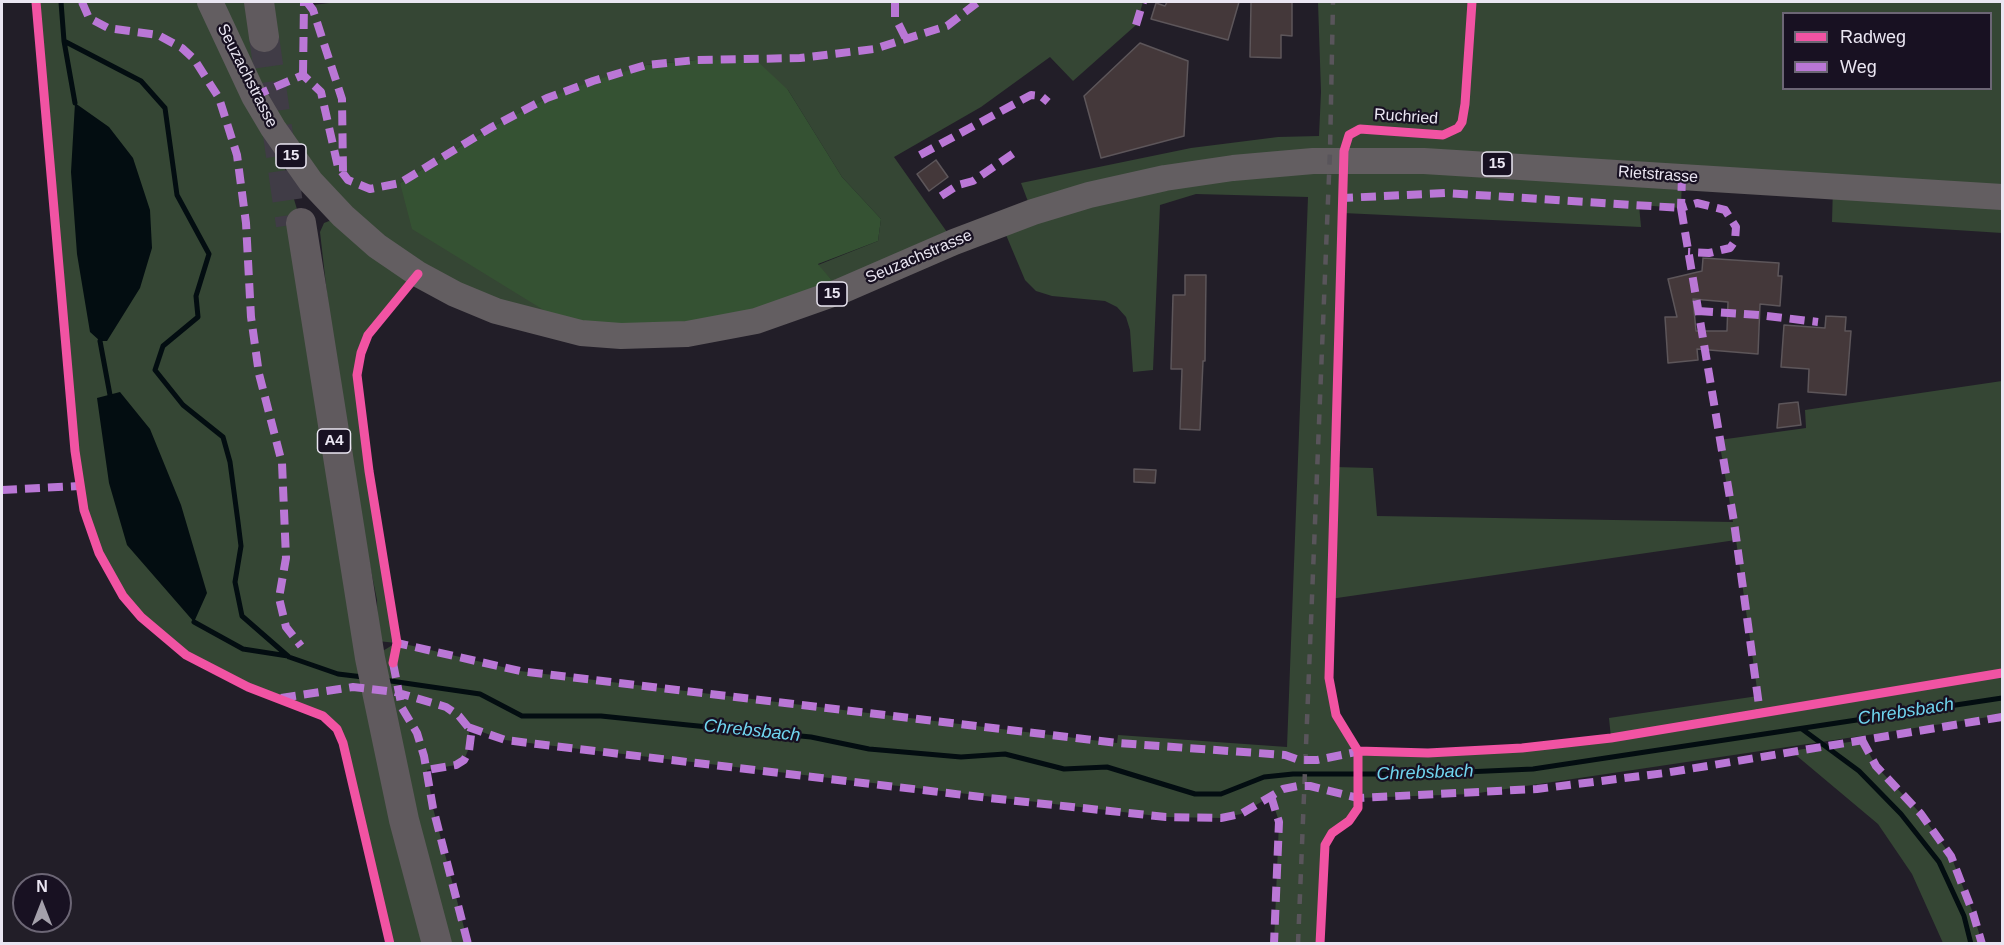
<!DOCTYPE html>
<html>
<head>
<meta charset="utf-8">
<style>
	body { margin:0 }
	#map { position:relative; width:2004px; height:945px; overflow:hidden; background:#221e28; font-family:Arial,sans-serif }
	canvas { display:block }
	.frame { position:absolute; inset:0; border:3px solid #eae6f2; pointer-events:none }
	.legend { position:absolute; left:1782px; top:12px; width:210px; height:78px; box-sizing:border-box; background:#181122; border:2px solid #6c6675; margin:0; padding:8px 10px; list-style:none; font-size:18px; color:#eae6f2 }
	.legend li { display:flex; align-items:center; gap:12px; height:30px }
	.legend b { width:30px; border:2px solid #6c6675 }
	.north { position:absolute; left:12px; top:873px; width:60px; height:60px; box-sizing:border-box; background:#181122; border:2px solid #6c6675; border-radius:50%; rotate:0deg; font-size:16px; font-weight:700; line-height:24px; text-align:center; color:#eae6f2 }
	.north::after { content:''; display:block; margin:auto; width:21px; height:27px; background:#a4a0ab; clip-path:polygon(50% 0,100% 100%,50% 72%,0 100%) }
</style>
</head>
<body>
<div id="map">
<canvas width="2004" height="945"></canvas>
<div class="frame"></div>
<ul class="legend">
<li><b style="height:8px;background:#f153a3"></b>Radweg</li>
<li><b style="height:8px;background:#ba77d6"></b>Weg</li>
</ul>
<div class="north">N</div>
</div>
<script>
const ctx = document.querySelector('canvas').getContext('2d');
ctx.lineJoin = 'round';
function fillPath(path, color) { ctx.fillStyle = color; ctx.fill(path, 'evenodd'); }
const toPath = rows => new Path2D(rows.map(r => 'M' + r).join(''));
function trace(path, color, width, dash) { ctx.strokeStyle = color; ctx.lineWidth = width; ctx.lineCap = dash ? 'butt' : 'round'; ctx.setLineDash(dash || []); ctx.stroke(path); }
function write(font, color, halo, rows, align = 'center') {
  ctx.font = font + ' Arial,sans-serif'; ctx.lineWidth = 4.5; ctx.setLineDash([]); ctx.textBaseline = 'middle'; ctx.strokeStyle = halo; ctx.fillStyle = color; for (const [text, x, y, turn = 0] of rows) {
    ctx.save(); ctx.translate(x, y); ctx.rotate((+turn || 0) * Math.PI / 180); ctx.textAlign = isNaN(turn) ? turn : align; if (halo) ctx.strokeText(text, 0, 0); ctx.fillText(text, 0, 0); ctx.restore();
  }
}
fillPath(toPath([
	[36,2,304,2,305,6,337,2,1143,2,1136,25,1073,81,1050,57,981,107,894,157,954,242,841,291,818,265,878,241,881,219,842,177,788,90,696,60,646,65,547,98,492,127,400,183,581,333,418,274,368,335,361,353,357,375,359,402,396,642,520,671,1117,743,1118,735,1287,747,1308,197,1196,194,1160,205,1153,370,1133,372,1130,330,1126,317,1117,307,1105,301,1052,296,1036,291,1025,280,1001,223,1032,212,1021,183,1191,148,1278,137,1319,136,1321,92,1318,2,2002,2,2002,233,1832,222,1833,186,1682,177,1681,208,1639,205,1641,227,1343,213,1335,467,1373,468,1377,516,1733,522,1719,440,1806,428,1805,410,2002,381,2002,715,1472,794,1358,798,1354,816,1332,833,1325,845,1320,944,1274,943,1279,822,1271,796,1241,814,1221,818,1166,817,537,744,505,740,468,727,471,743,464,760,456,765,427,770,433,808,468,943,390,943,343,743,337,729,323,716,248,687,186,655,141,617,123,595,99,553,84,510,75,451],
	[1784,14,1990,14,1990,88,1784,88],
	[274,131,342,216,324,223,320,232,342,427,377,600,378,641,396,643,371,658,301,223],
	[1736,540,1758,696,1609,718,1611,738,1522,748,1428,753,1358,751,1336,715,1329,678,1330,599],
	[1862,740,1876,766,1921,814,1951,856,1973,913,1982,943,1943,943,1912,874,1878,824,1791,751]
]), '#354634');
fillPath(toPath([
	[696,60,756,60,788,90,842,177,881,219,878,241,818,264,841,291,786,312,581,333,412,229,400,183,492,127,547,98,593,81,646,65]
]), '#355233');
fillPath(toPath([
	[75,103,109,127,133,158,150,210,152,248,140,288,107,341,100,341,90,332,77,254,71,172],
	[120,392,150,429,181,505,207,593,194,622,127,545,109,483,97,398]
]), '#030d11');
trace(toPath([
	[61,2,64,41,141,81,165,108,177,195,209,254,196,296,198,317,163,346,155,370,183,405,223,437,230,462,238,522,241,546,235,582,242,616,289,657,338,674,363,677],
	[64,41,75,103],
	[100,341,110,395],
	[194,622,243,649,288,656],
	[384,680,480,694,522,716,601,716,688,725,811,737,869,749,961,757,1005,754,1064,769,1107,767,1195,794,1221,794,1264,777,1293,774,1420,774,1533,769,2002,698],
	[1802,729,1859,771,1901,814,1939,862,1964,916,1971,944]
]), '#030d11', 5);
const building = toPath([
	[1167,2,1239,2,1228,40,1151,19,1156,3,1165,6,1167,2],
	[1251,2,1292,2,1292,36,1281,35,1281,58,1250,57,1251,2],
	[1140,43,1188,61,1184,136,1101,158,1084,96,1140,43],
	[936,160,948,177,929,191,917,174,936,160],
	[1703,258,1779,263,1778,276,1782,276,1780,306,1760,304,1758,354,1697,349,1698,360,1668,363,1665,317,1677,317,1668,279,1702,271,1703,258],
	[1693,299,1728,302,1727,331,1696,331,1693,299],
	[1185,275,1206,275,1205,361,1203,361,1200,430,1180,429,1182,369,1171,369,1173,295,1185,295,1185,275],
	[1826,316,1846,317,1845,331,1851,331,1846,395,1808,392,1809,369,1781,367,1784,325,1825,328,1826,316],
	[1798,402,1801,425,1777,428,1779,404,1798,402],
	[1134,469,1156,470,1155,483,1134,482,1134,469]
]);
fillPath(building, '#44383a');
trace(building, '#5d565a', 1.5);
trace(toPath([
	[264,37,291,225]
]), '#403c46', 30, [30, 15]);
trace(toPath([
	[210,2,254,96,273,128,311,182,343,216,377,246,418,274,455,294,496,311,581,333,621,336,687,334,756,321,841,291,954,242,1033,212,1089,195,1165,178,1233,168,1313,161,1424,161,2002,197]
]), '#635e61', 26);
trace(toPath([
	[259,2,264,37],
	[301,223,370,658,404,820,437,944]
]), '#605a5e', 30);
trace(toPath([
	[1298,944,1330,151,1333,2]
]), '#59555b', 4.5, [10, 10]);
trace(toPath([
	[82,2,89,18,108,28,158,35,182,48,194,59,219,98,237,155,246,223,251,317,259,374,282,463,286,558,279,598,286,627,301,646],
	[307,2,313,10,342,99,343,172],
	[895,2,895,17,906,39],
	[1136,25,1143,2],
	[303,75,304,2],
	[254,96,303,75,321,92,338,167,348,180,370,189,400,183,492,127,547,98,593,81,646,65,696,60,800,58,874,49,947,26,978,2],
	[920,155,1031,95,1041,96,1048,102],
	[1682,176,1681,208,1697,203,1725,210,1736,227,1735,241,1730,248,1709,253,1688,252],
	[941,196,958,185,973,181,1014,153],
	[1343,203,1343,198,1446,193,1681,208,1734,522,1760,713],
	[1698,311,1759,315,1818,322],
	[2,490,79,486],
	[396,639,397,643,520,671,1118,743,1285,755,1299,760,1317,760,1361,751],
	[393,663,402,708,417,733,424,756,433,808,468,944],
	[281,698,353,687,395,692,446,707,459,716,468,727,471,735,469,751,464,760,456,765,427,770],
	[468,727,505,740,537,744,989,798,1166,817,1221,818,1241,814,1283,789,1298,786,1310,786,1358,798,1537,789,1665,773,2002,717],
	[1862,740,1876,766,1921,814,1951,856,1973,913,1982,944],
	[1271,796,1279,822,1274,944]
]), '#ba77d6', 8, [15, 8]);
trace(toPath([
	[36,2,75,451,84,510,99,553,123,596,141,617,186,655,248,687,323,716,337,729,343,743,390,944],
	[393,663,397,643,369,471,357,375,361,353,368,335,418,274],
	[1358,751,1428,753,1522,748,1611,738,2002,673],
	[1320,944,1325,845,1332,833,1349,821,1358,808,1358,751,1336,715,1329,678,1344,151,1349,135,1360,129,1443,135,1458,128,1462,122,1465,104,1472,2]
]), '#f153a3', 9);
for (const [x, y, w] of [
	[291,156,30],
	[1497,164,30],
	[832,294,30],
	[334,441,33]
]) { const box = new Path2D(); box.roundRect(x - w / 2, y - 12, w, 24, 4.5); ctx.fillStyle = '#181122'; ctx.fill(box); trace(box, '#eae6f2', 1.5); }
write('bold 15px', '#eae6f2', null, [
	["15",291,156],
	["15",1497,164],
	["15",832,294],
	["A4",334,441]
]);
write('16px', '#eae6f2', '#181122', [
	["Seuzachstrasse",247,76,63],
	["Ruchried",1406,117,4],
	["Rietstrasse",1658,175,4],
	["Seuzachstrasse",919,257,-23]
]);
write('italic 18px', '#70d5ef', '#181122', [
	["Chrebsbach",1906,712,-9],
	["Chrebsbach",752,731,6],
	["Chrebsbach",1425,773,-2]
]);
</script>
</body>
</html>
